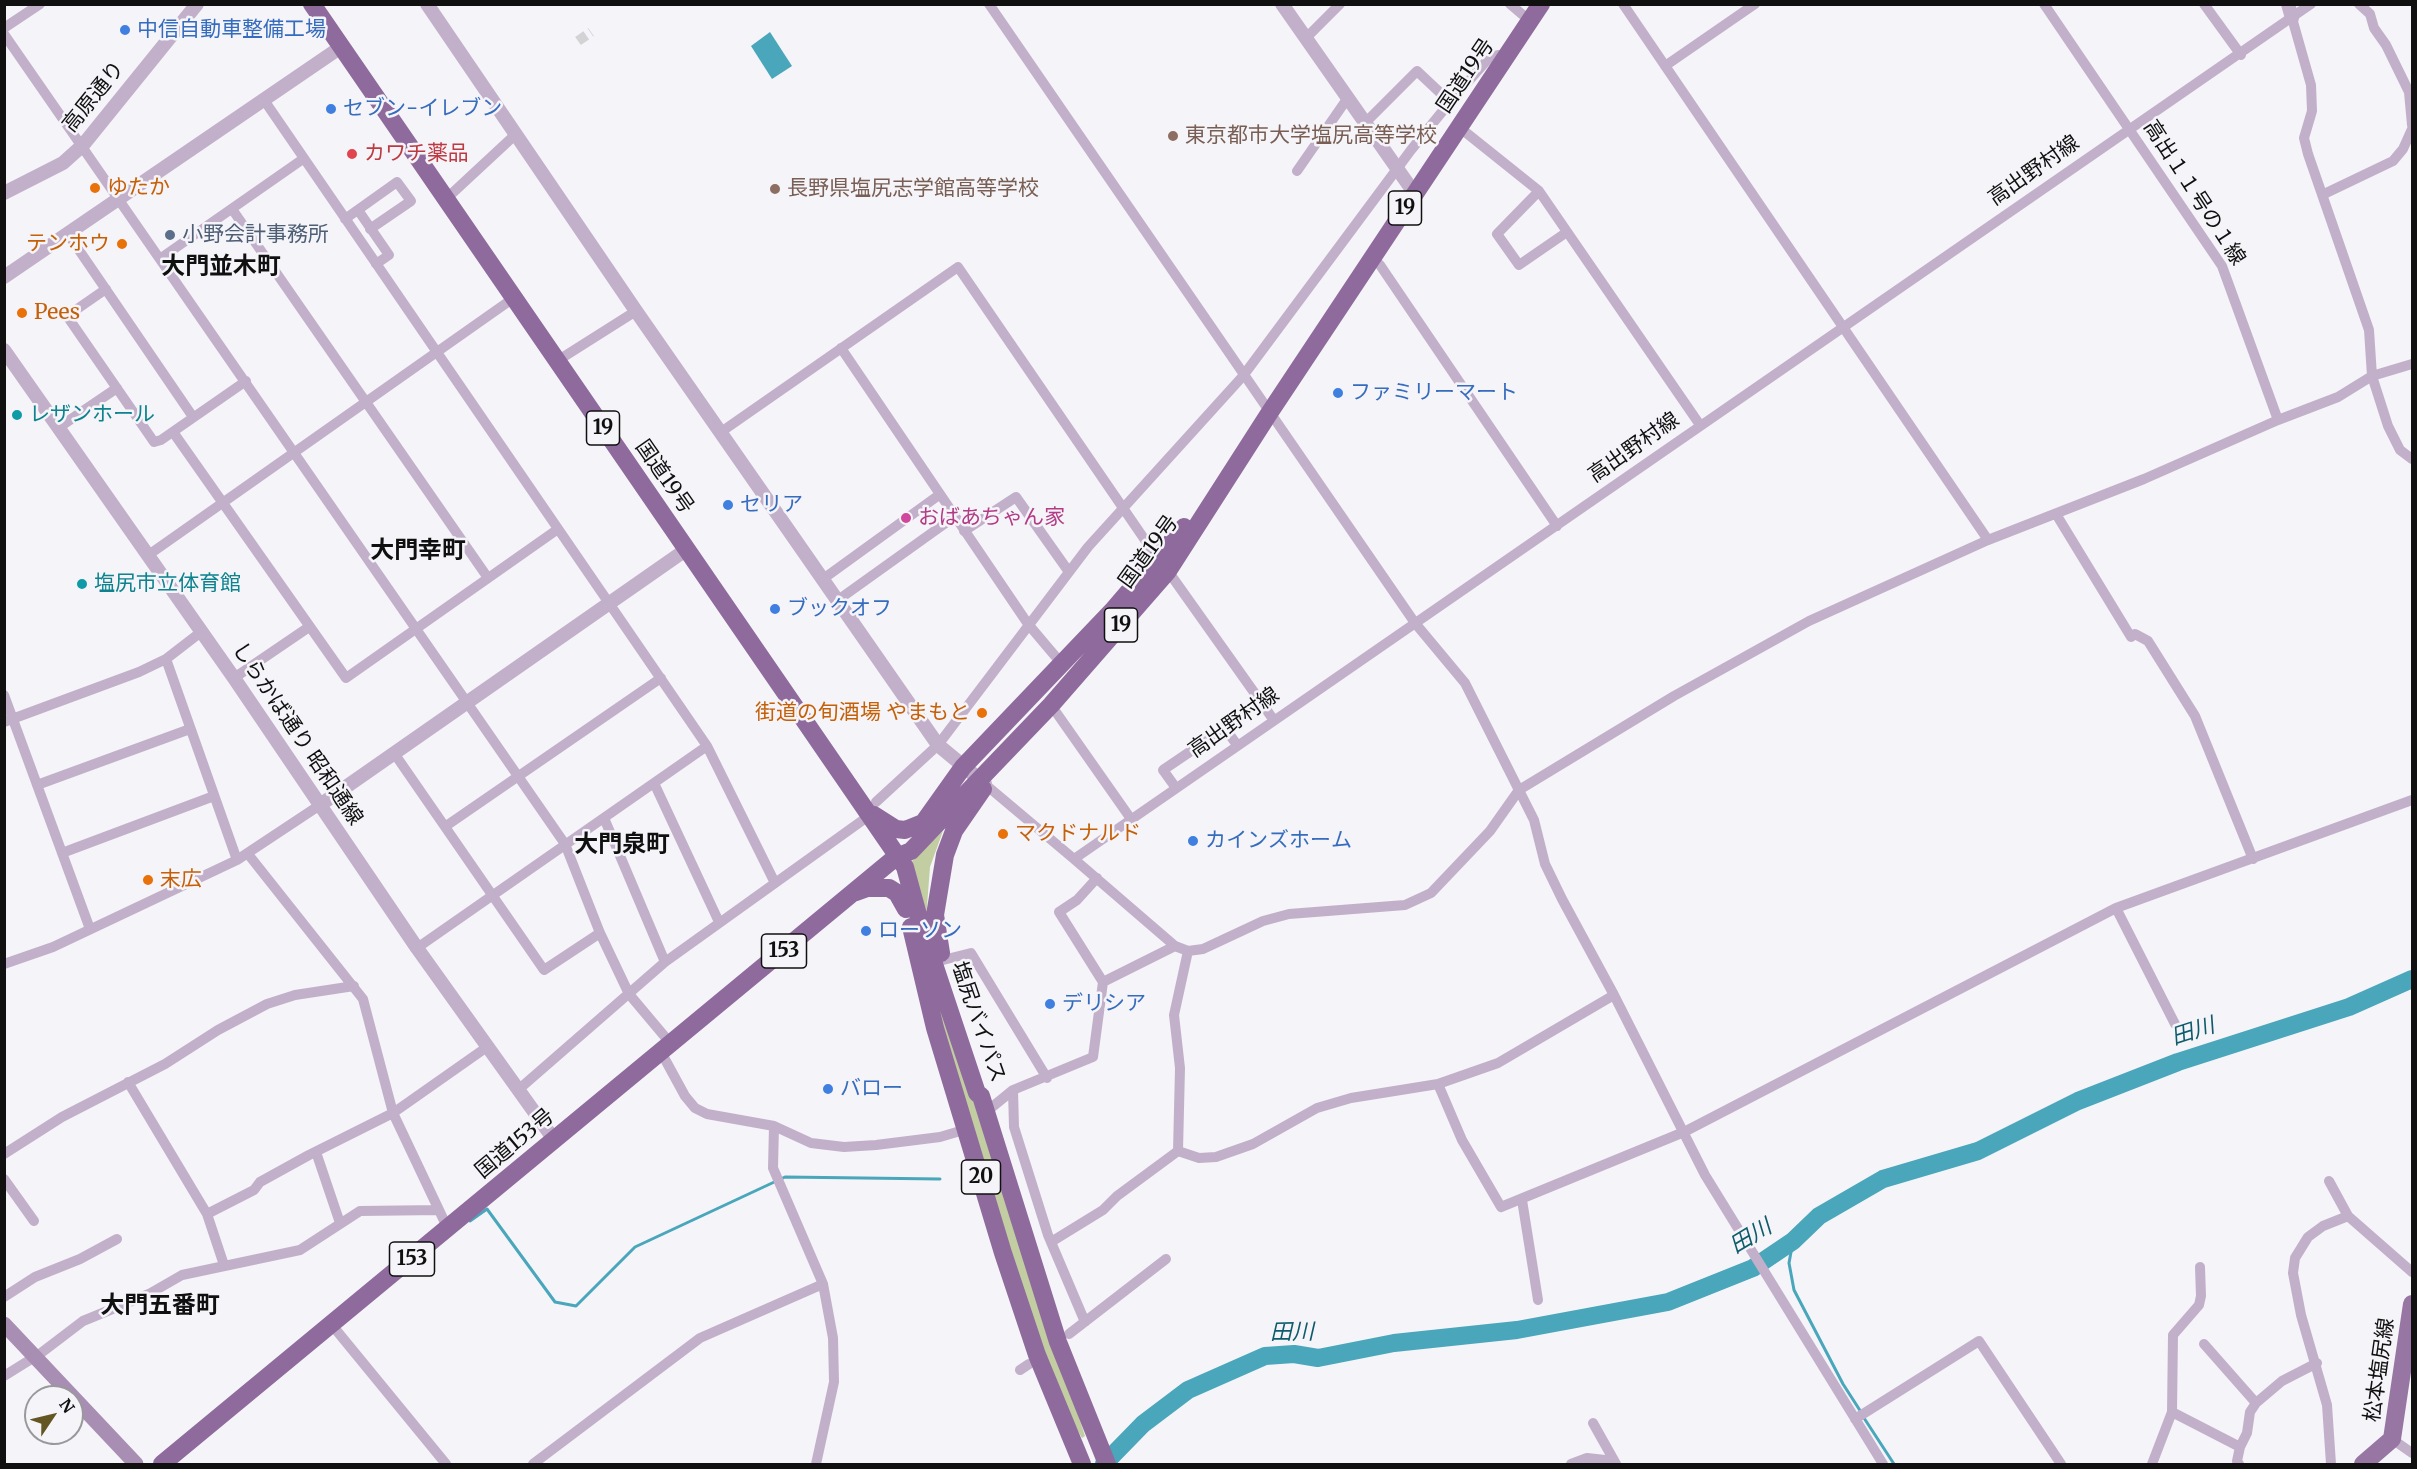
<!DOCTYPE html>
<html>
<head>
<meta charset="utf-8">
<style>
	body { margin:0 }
	#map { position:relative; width:2417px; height:1469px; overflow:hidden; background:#f5f4f8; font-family:Merriweather,serif }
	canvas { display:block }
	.frame { position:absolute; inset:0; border:6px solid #101011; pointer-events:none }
	.north { position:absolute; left:24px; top:1385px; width:60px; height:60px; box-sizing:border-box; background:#f5f4f8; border:2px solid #99999c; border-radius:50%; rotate:55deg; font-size:16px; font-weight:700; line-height:24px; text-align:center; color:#101011 }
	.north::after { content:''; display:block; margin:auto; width:21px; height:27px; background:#635623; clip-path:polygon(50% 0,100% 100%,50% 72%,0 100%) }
</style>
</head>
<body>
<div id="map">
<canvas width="2417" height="1469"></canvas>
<div class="frame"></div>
<div class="north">N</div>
</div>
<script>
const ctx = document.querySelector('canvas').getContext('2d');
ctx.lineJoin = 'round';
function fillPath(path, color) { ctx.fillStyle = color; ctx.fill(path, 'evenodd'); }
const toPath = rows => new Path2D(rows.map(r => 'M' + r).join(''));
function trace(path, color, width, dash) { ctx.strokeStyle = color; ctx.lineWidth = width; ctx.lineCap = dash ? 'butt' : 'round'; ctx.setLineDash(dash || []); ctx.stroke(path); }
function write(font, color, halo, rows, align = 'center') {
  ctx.font = font + ' Merriweather,"Noto Sans JP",serif'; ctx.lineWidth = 5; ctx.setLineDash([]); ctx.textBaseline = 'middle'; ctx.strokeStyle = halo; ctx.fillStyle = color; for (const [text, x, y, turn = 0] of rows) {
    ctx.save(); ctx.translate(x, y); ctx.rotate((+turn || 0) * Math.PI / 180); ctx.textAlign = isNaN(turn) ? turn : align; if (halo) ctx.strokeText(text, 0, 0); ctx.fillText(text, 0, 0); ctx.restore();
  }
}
fillPath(toPath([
	[943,831,930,867,926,919,912,861],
	[905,881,1085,1436,1082,1438,1067,1413,1046,1362,942,1030]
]), '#c2cda1');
fillPath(toPath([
	[770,32,792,66,772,79,751,46]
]), '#49a6bb');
trace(toPath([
	[470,1221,487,1209,555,1302,576,1306,635,1247,785,1177,940,1179],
	[1793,1241,1789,1263,1794,1290,1843,1384,1861,1412],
	[1864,1418,1894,1464]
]), '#49a6bb', 3);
trace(toPath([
	[1104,1464,1143,1424,1188,1390,1265,1356,1294,1354,1318,1358,1394,1343,1517,1330,1668,1302,1753,1268,1793,1241,1819,1216,1883,1179,1978,1151,2078,1101,2178,1062,2349,1007,2412,979]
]), '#49a6bb', 18);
trace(toPath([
	[578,41,591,32]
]), '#d3d2d5', 10, [10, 5]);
trace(toPath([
	[989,4,1415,623,1465,683,1534,820,1545,864,1562,899,1614,995,1705,1175,1883,1464],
	[1510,4,1530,21],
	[1623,4,1988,540],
	[2044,4,2222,266,2278,420],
	[2204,4,2241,55],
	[2359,4,2370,14,2374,28,2386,45,2409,92,2412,125],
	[2292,18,2311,85,2312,111,2304,138,2308,154,2369,330,2372,376,2388,426,2400,450,2412,459],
	[4,28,40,4],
	[4,34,565,844,600,933,629,994,671,1044],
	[1305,39,1340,4],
	[1665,66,1755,4],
	[264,100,707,746,417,948],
	[1364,124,1417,71,1450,102],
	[1459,127,1539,191,1700,425],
	[1297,171,1347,99],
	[1539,191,1497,234,1519,265,1567,232],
	[2324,194,2393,161,2403,149,2412,129],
	[446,199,516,134],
	[232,209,488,578],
	[358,210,389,255,376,264],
	[345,219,397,182,411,201,370,229],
	[68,234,193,417],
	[161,258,303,159],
	[1372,258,1380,265,1557,526],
	[106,289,67,316,154,442,161,440,246,381],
	[841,348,1028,624,1061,663],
	[557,361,636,311],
	[58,428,117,388],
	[173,432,346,678,558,529],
	[721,432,958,267,1158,559],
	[2056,514,2131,637,2135,634,2148,641,2195,716,2253,859],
	[964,531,1016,497,1069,572],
	[147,556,515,297],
	[1168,571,1273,719],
	[823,579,939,495],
	[838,600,954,517],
	[166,659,237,860],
	[234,678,309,627],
	[4,695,90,929],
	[1051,705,1131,819],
	[4,722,139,672,166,659,201,632],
	[707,746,775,883],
	[394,753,544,970,600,933],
	[654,783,719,922],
	[37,785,190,729],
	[986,785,1074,859,2311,4],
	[1176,788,1163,770,1225,728,1237,745],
	[876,802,938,745,1088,547,1243,376,1411,150,1450,102,1490,57,1499,55,1505,58],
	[604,818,665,962],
	[446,826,661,678],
	[62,853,214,796],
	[248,854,363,999,393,1113,448,1229],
	[1074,859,1175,946,1188,951,1203,949,1263,921,1289,914,1405,905,1431,893,1490,831,1519,790,1674,696,1809,621,1988,540,2144,479,2278,420,2338,397,2372,376,2412,364],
	[2116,908,2175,1024],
	[943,960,971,953,1047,1078],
	[4,964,53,947,237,860,320,805],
	[1103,982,1175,946],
	[661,1052,685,1096,695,1108,707,1114,774,1126,811,1143,844,1147,876,1145,940,1137,967,1129],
	[128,1082,207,1214,224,1265],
	[1438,1084,1462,1140,1501,1207,1684,1132,2116,908,2412,800],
	[518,1090,665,962,870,815],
	[1013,1090,1014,1127,1048,1235,1085,1322],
	[986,1112,1013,1090,1093,1057,1103,982,1059,912,1077,900,1097,878],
	[774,1126,773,1168,823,1284,833,1338,834,1382,816,1464],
	[1178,1151,1199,1158,1216,1157,1253,1144,1317,1108,1351,1098,1438,1084,1498,1063,1614,995],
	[316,1152,340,1223],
	[4,1154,62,1117,165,1064,218,1030,267,1004,295,995,354,986],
	[4,1179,34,1221],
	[2329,1181,2348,1216,2323,1226,2308,1237,2295,1258,2293,1273,2301,1315,2327,1405,2331,1464],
	[1522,1200,1538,1300],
	[207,1214,254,1190,260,1182,309,1155,393,1113,487,1047],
	[2348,1216,2412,1272],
	[1051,1242,1103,1210,1117,1196,1178,1151,1180,1068,1174,1015,1188,951],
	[4,1297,35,1277,80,1259,117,1239],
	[332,1325,446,1464],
	[1069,1334,1166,1259],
	[2204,1344,2256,1403],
	[1020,1370,1029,1364],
	[4,1376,41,1353,83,1321,149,1294,182,1275,300,1250,360,1211,439,1210],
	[2172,1412,2240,1447],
	[1855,1419,1979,1341,2061,1464],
	[1593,1423,1616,1464],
	[2392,1439,2412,1453],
	[533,1464,700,1338,823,1284],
	[1571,1464,1587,1458,1614,1461],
	[2152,1464,2172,1412,2173,1335,2199,1305,2201,1296,2200,1267],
	[2239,1464,2237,1461,2240,1447,2247,1433,2250,1412,2256,1403,2282,1381,2317,1363]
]), '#c2b0ca', 10);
trace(toPath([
	[427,4,636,311,938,745,985,784],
	[1282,4,1415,194],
	[2288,4,2292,18],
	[4,193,63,163,83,145,197,4],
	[4,277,341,47],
	[4,350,234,678,417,948,555,1141],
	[320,805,687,549]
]), '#c2b0ca', 14);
trace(toPath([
	[4,1324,136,1464]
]), '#a98eb4', 15);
trace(toPath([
	[2363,1464,2392,1439,2412,1304]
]), '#9776a4', 18);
trace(toPath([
	[312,4,905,867,920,922,977,1093,981,1096,986,1112,1058,1342,1107,1464],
	[874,815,896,829,905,830,925,822],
	[921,826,963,767,1112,611,1184,527],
	[856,892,867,888,889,888,897,893,906,909],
	[911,927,935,1028,1003,1253,1037,1355,1082,1464],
	[941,953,935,915,945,855,954,831,983,789],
	[162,1464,896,857,911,851,1051,705,1168,571,1270,412,1541,4]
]), '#8f6b9d', 18);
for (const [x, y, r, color] of [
	[125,30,6,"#3f7fe0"],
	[331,109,6,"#3f7fe0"],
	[1173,136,6,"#8d6e63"],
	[352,154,6,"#e0444e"],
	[95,188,6,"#e8710a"],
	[775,189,6,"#8d6e63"],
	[170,235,6,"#5c6f8a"],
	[122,244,6,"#e8710a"],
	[22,313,6,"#e8710a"],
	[1338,393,6,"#3f7fe0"],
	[17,415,6,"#0f9aa8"],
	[728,505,6,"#3f7fe0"],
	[906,518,6,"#d1479c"],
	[82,584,6,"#0f9aa8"],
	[775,609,6,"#3f7fe0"],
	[982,713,6,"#e8710a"],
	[1003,834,6,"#e8710a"],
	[1193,841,6,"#3f7fe0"],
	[148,880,6,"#e8710a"],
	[866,931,6,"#3f7fe0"],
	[1050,1004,6,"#3f7fe0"],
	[828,1089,6,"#3f7fe0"]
]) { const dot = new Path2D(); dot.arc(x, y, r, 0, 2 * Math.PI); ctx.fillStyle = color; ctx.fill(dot); trace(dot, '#f5f4f8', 2); }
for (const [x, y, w] of [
	[1405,208,33],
	[603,428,33],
	[1121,625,33],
	[784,951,45],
	[981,1177,39],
	[412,1259,45]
]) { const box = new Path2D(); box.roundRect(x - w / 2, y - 17, w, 34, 4.5); ctx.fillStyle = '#f5f4f8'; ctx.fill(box); trace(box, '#101011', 1.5); }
write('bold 20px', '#101011', null, [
	["19",1405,208],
	["19",603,428],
	["19",1121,625],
	["153",784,951],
	["20",981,1177],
	["153",412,1259]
]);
write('21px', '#366cbe', '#f5f4f8', [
	["中信自動車整備工場",137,30],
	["セブン-イレブン",343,109],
	["ファミリーマート",1350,393],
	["セリア",740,505],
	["ブックオフ",787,609],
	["カインズホーム",1205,841],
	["ローソン",878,931],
	["デリシア",1062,1004],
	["バロー",840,1089]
], 'left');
write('21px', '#101011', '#f5f4f8', [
	["国道19号",1466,76,-56],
	["高原通り",94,97,-51],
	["高出野村線",2034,171,-35],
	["高出１１号の１線",2194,193,57],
	["高出野村線",1634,448,-35],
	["国道19号",664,477,55],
	["国道19号",1149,552,-54],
	["高出野村線",1234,723,-35],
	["しらかば通り 昭和通線",297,734,56],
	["塩尻バイパス",978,1022,71],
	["国道153号",515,1144,-40],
	["松本塩尻線",2380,1370,-82]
]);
write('21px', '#785e54', '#f5f4f8', [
	["東京都市大学塩尻高等学校",1185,136],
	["長野県塩尻志学館高等学校",787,189]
], 'left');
write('21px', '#be3a42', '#f5f4f8', [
	["カワチ薬品",364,154]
], 'left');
write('21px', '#c56008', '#f5f4f8', [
	["ゆたか",107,188],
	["テンホウ",110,244,"right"],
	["Pees",34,313],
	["街道の旬酒場 やまもと",970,713,"right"],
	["マクドナルド",1015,834],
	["末広",160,880]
], 'left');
write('21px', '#4e5e75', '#f5f4f8', [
	["小野会計事務所",182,235]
], 'left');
write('21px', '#0d838f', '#f5f4f8', [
	["レザンホール",29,415],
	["塩尻市立体育館",94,584]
], 'left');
write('21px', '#b23c85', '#f5f4f8', [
	["おばあちゃん家",918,518]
], 'left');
write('italic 22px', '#0e5c6b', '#f5f4f8', [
	["田川",2193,1032,-18],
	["田川",1751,1237,-31],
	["田川",1292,1333,-1]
]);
write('bold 24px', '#101011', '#f5f4f8', [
	["大門並木町",221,267],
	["大門幸町",418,551],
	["大門泉町",622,845],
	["大門五番町",160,1306]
]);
</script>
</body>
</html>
